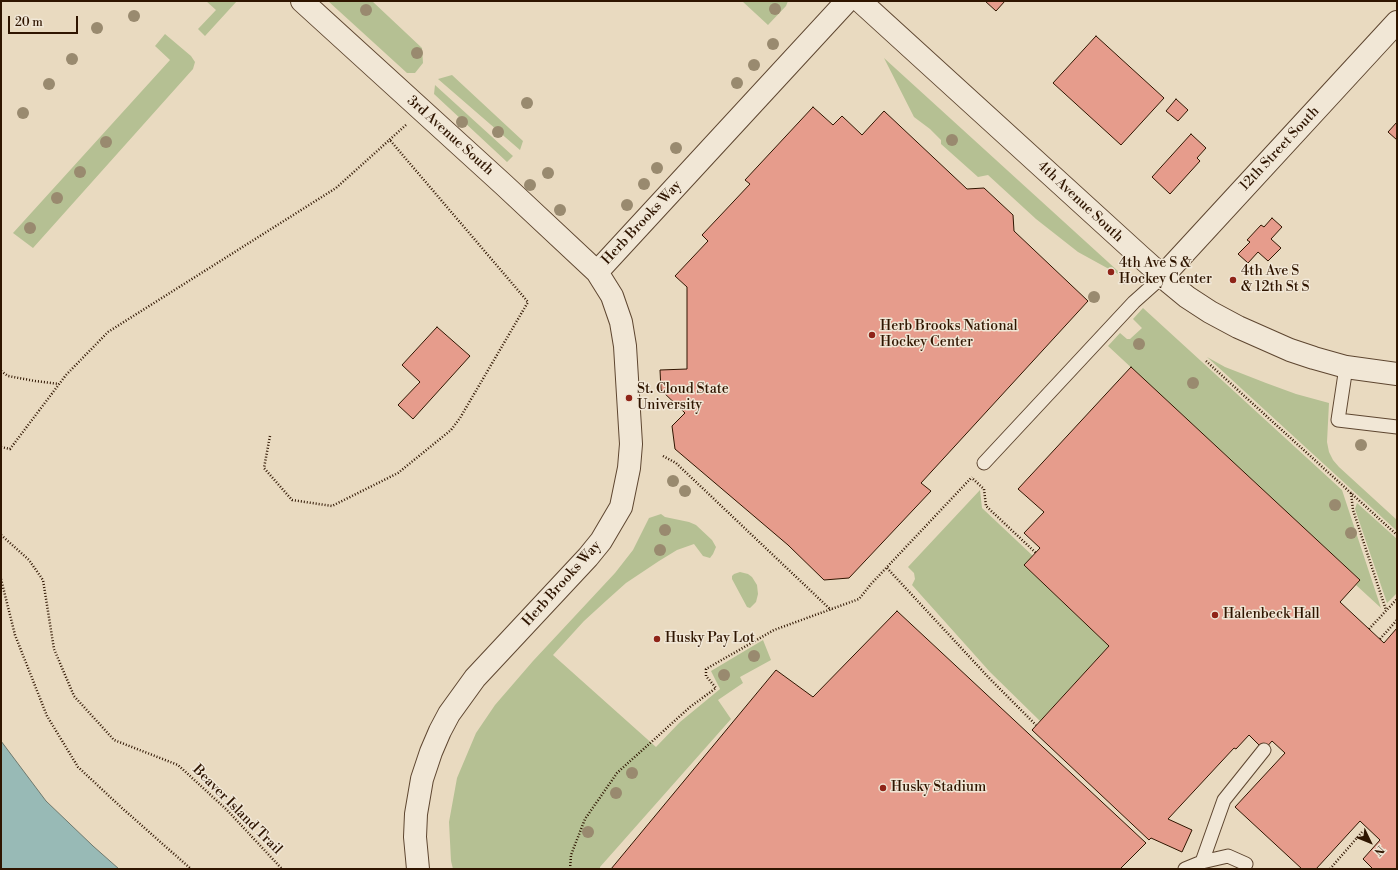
<!DOCTYPE html>
<html>
<head>
<meta charset="utf-8">
<style>
	body { margin:0 }
	#map { position:relative; width:1398px; height:870px; overflow:hidden; background:#e9dac0; font-family:"Libre Bodoni",serif }
	canvas { display:block }
	.frame { position:absolute; inset:0; border:2px solid #2f1500; pointer-events:none }
	.north { position:absolute; left:1350px; top:822px; width:40px; height:40px; -webkit-text-stroke:3px #f1e7d6; paint-order:stroke; rotate:133deg; font-size:11px; font-weight:700; line-height:16px; text-align:center; color:#2f1500 }
	.north::after { content:''; display:block; margin:auto; width:14px; height:18px; background:#2f1500; clip-path:polygon(50% 0,100% 100%,50% 72%,0 100%) }
	.scale { position:absolute; left:8px; top:16px; width:70px; height:18px; box-sizing:border-box; border:2px solid #2f1500; border-top:0; padding-left:5px; font-size:12px; line-height:14px; white-space:nowrap; color:#2f1500; -webkit-text-stroke:3px #f1e7d6; paint-order:stroke }
</style>
</head>
<body>
<div id="map">
<canvas width="1398" height="870"></canvas>
<div class="frame"></div>
<div class="north">N</div>
<div class="scale">20 m</div>
</div>
<script>
const ctx = document.querySelector('canvas').getContext('2d');
ctx.lineJoin = 'round';
function fillPath(path, color) { ctx.fillStyle = color; ctx.fill(path, 'evenodd'); }
const toPath = rows => new Path2D(rows.map(r => 'M' + r).join(''));
function trace(path, color, width, dash) { ctx.strokeStyle = color; ctx.lineWidth = width; ctx.lineCap = dash ? 'butt' : 'round'; ctx.setLineDash(dash || []); ctx.stroke(path); }
function write(font, color, halo, rows, align = 'center') {
  ctx.font = font + ' "Libre Bodoni",serif'; ctx.lineWidth = 3; ctx.setLineDash([]); ctx.textBaseline = 'middle'; ctx.strokeStyle = halo; ctx.fillStyle = color; for (const [text, x, y, turn = 0] of rows) {
    ctx.save(); ctx.translate(x, y); ctx.rotate((+turn || 0) * Math.PI / 180); ctx.textAlign = isNaN(turn) ? turn : align; if (halo) ctx.strokeText(text, 0, 0); ctx.fillText(text, 0, 0); ctx.restore();
  }
}
fillPath(toPath([
	[206,1,237,1,205,36,198,29,216,10],
	[328,1,372,1,422,48,423,63,415,73,407,73],
	[742,1,788,1,786,6,768,25],
	[165,34,191,56,195,62,193,69,33,248,13,233,170,60,155,46],
	[884,58,1119,272,1118,274,1078,252,1036,219,988,175,978,177,941,144,941,140,930,129,914,117],
	[452,75,523,141,520,150,438,79],
	[435,85,513,156,507,162,434,94],
	[1143,308,1342,490,1381,608,1356,585,1360,580,1108,346,1120,333,1127,339,1130,339,1142,328,1133,319],
	[1207,357,1225,367,1266,383,1296,394,1329,403,1327,442,1329,452,1333,460,1339,467,1397,520,1397,531],
	[980,490,982,508,1033,556,1024,565,1109,646,1040,721,990,672,912,585,915,579,914,573,908,567],
	[1357,503,1397,539,1397,593,1387,603,1355,509],
	[661,514,665,517,689,522,696,525,712,540,716,547,713,554,710,558,703,556,694,544,677,550,659,561,626,583,607,600,584,621,553,655,656,747,680,722,720,689,711,671,763,640,771,660,740,677,743,683,718,700,731,719,600,867,600,869,453,869,451,861,449,822,457,778,476,733,495,705,533,661,615,573,633,550,649,518],
	[740,572,748,574,752,577,757,585,758,594,756,602,750,608,747,607,732,579,732,576,734,574]
]), '#b5c093');
const water = toPath([
	[1,741,46,801,93,846,119,869,1,869,1,741]
]);
fillPath(water, '#98bab6');
trace(water, '#6e786d', 1);
const building = toPath([
	[985,1,1005,1,996,11,985,1],
	[1096,36,1164,98,1121,145,1053,83,1096,36],
	[1176,99,1188,110,1178,121,1166,111,1176,99],
	[813,107,833,125,842,116,862,135,884,111,967,189,984,188,1013,215,1014,231,1088,301,921,483,931,491,849,578,824,580,788,545,675,449,672,426,685,413,661,390,660,370,687,369,687,287,675,276,708,241,702,235,750,184,745,180,813,107],
	[1397,122,1397,140,1388,132,1397,122],
	[1191,134,1206,148,1197,158,1200,161,1170,194,1152,177,1191,134],
	[1272,218,1282,227,1271,239,1281,248,1268,261,1258,252,1248,263,1238,254,1250,242,1247,240,1261,225,1264,227,1272,218],
	[437,327,470,356,413,419,398,405,420,382,402,365,437,327],
	[1131,367,1360,580,1340,602,1384,643,1397,628,1397,869,1373,869,1363,859,1380,840,1360,821,1316,869,1302,869,1235,807,1285,753,1272,741,1264,750,1249,735,1236,749,1234,748,1168,819,1192,830,1182,852,1151,838,1149,840,1032,730,1109,646,1024,565,1040,548,1024,533,1044,512,1018,489,1131,367],
	[897,611,1146,843,1120,869,611,869,776,670,813,697,897,611]
]);
fillPath(building, '#e69c8c');
trace(building, '#2f1500', 1);
const service = toPath([
	[1346,367,1338,420,1397,427],
	[984,463,1134,302,1162,277],
	[1202,862,1224,800,1264,750],
	[1185,869,1202,862,1228,856,1246,864]
]);
const minor = toPath([
	[302,1,504,185,597,272,612,296,621,322,625,346,631,444,629,468,621,507,601,541,588,557,475,678,449,714,440,731,431,752,422,779,416,814,415,837,418,869],
	[597,272,847,1],
	[1162,277,1397,22]
]);
const tertiary = toPath([
	[860,1,1141,257,1170,283,1187,297,1210,312,1238,327,1290,350,1314,358,1346,367,1397,374]
]);
trace(service, '#5e4630', 15);
trace(minor, '#5e4630', 24);
trace(tertiary, '#5e4630', 24);
trace(toPath([
	[1123,284,1126,278],
	[1206,361,1397,535],
	[1,371,8,376,35,381,59,384],
	[270,436,264,468,292,500,332,506,398,473,451,430,460,418,528,302,389,139],
	[1,447,10,449,66,375,108,332,336,188,406,125],
	[663,456,676,463,831,610],
	[973,479,984,489,986,506,1036,553],
	[1351,493,1353,510,1386,610],
	[1,535,29,560,43,580,54,649,74,696,114,740,178,765,227,810,282,869],
	[887,568,990,679,1036,725],
	[1,579,15,635,47,716,78,767,122,808,191,869],
	[1369,629,1397,599],
	[1380,639,1397,620],
	[570,869,571,855,585,819,617,773,690,707,716,688,706,676,706,669,774,630,859,599,871,584,972,477],
	[1330,869,1362,832]
]), '#2f1500', 2.5, [1, 2]);
trace(service, '#f1e7d6', 13);
trace(minor, '#f1e7d6', 22);
trace(tertiary, '#f1e7d6', 22);
ctx.fillStyle = '#998a6f';
for (const [x, y] of [
	[775,9],
	[366,10],
	[134,16],
	[97,28],
	[773,44],
	[417,53],
	[72,59],
	[754,65],
	[737,83],
	[49,84],
	[527,103],
	[23,113],
	[462,122],
	[498,132],
	[952,140],
	[106,142],
	[676,148],
	[657,168],
	[80,172],
	[548,173],
	[644,184],
	[530,185],
	[57,198],
	[627,205],
	[560,210],
	[30,228],
	[1094,297],
	[1139,344],
	[1193,383],
	[1361,445],
	[673,481],
	[685,491],
	[1335,505],
	[665,530],
	[1351,533],
	[660,550],
	[754,656],
	[724,675],
	[632,773],
	[616,793],
	[588,832]
]) { ctx.beginPath(); ctx.arc(x, y, 6, 0, 2 * Math.PI); ctx.fill(); }
for (const [x, y, r, color] of [
	[1111,272,4,"#8f2418"],
	[1233,280,4,"#8f2418"],
	[872,335,4,"#8f2418"],
	[629,398,4,"#8f2418"],
	[1215,615,4,"#8f2418"],
	[657,639,4,"#8f2418"],
	[883,788,4,"#8f2418"]
]) { const dot = new Path2D(); dot.arc(x, y, r, 0, 2 * Math.PI); ctx.fillStyle = color; ctx.fill(dot); trace(dot, '#f1e7d6', 1.5); }
write('14px', '#2f1500', '#f1e7d6', [
	["3rd Avenue South",450,136,42],
	["12th Street South",1280,149,-47],
	["4th Avenue South",1080,202,43],
	["Herb Brooks Way",642,223,-47],
	["Herb Brooks Way",562,584,-48],
	["Beaver Island Trail",237,810,45]
]);
write('14px', '#2f1500', '#f1e7d6', [
	["4th Ave S &",1119,264],
	["Hockey Center",1119,280],
	["4th Ave S",1241,272],
	["& 12th St S",1241,288],
	["Herb Brooks National",880,327],
	["Hockey Center",880,343],
	["St. Cloud State",637,390],
	["University",637,406],
	["Halenbeck Hall",1223,615],
	["Husky Pay Lot",665,639],
	["Husky Stadium",891,788]
], 'left');
</script>
</body>
</html>
